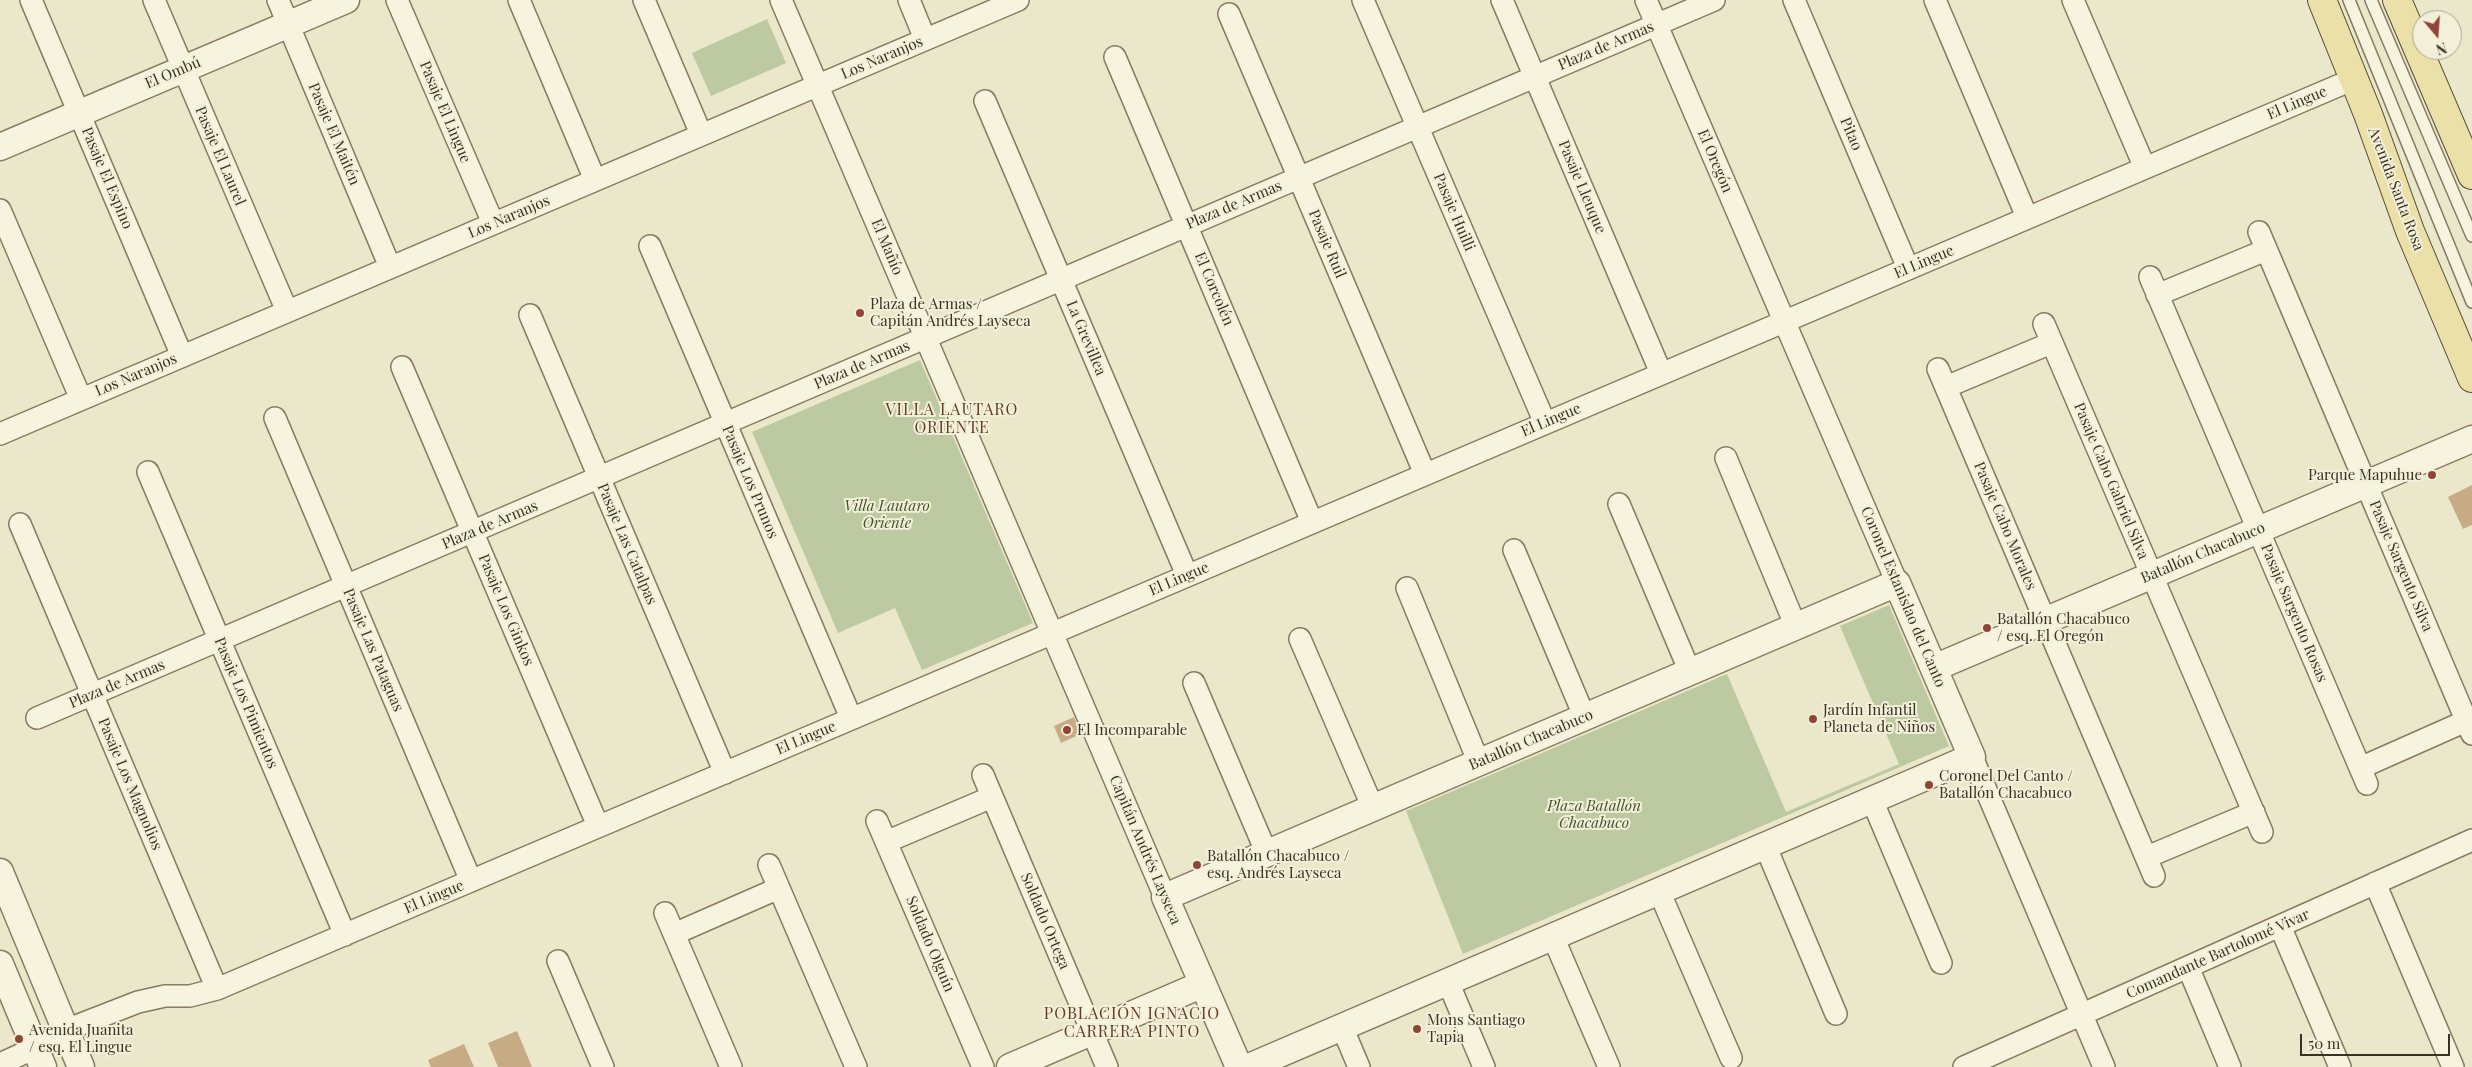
<!DOCTYPE html>
<html>
<head>
<meta charset="utf-8">
<style>
	body { margin:0 }
	#map { position:relative; width:2472px; height:1067px; overflow:hidden; background:#ebe7cb; font-family:"Playfair Display",serif }
	canvas { display:block }
	.north { position:absolute; left:2412px; top:10px; width:50px; height:50px; box-sizing:border-box; background:#f3f0da; border:1px solid #a9a491; border-radius:50%; rotate:162deg; font-size:14px; font-weight:700; line-height:20px; text-align:center; color:#393123 }
	.north::after { content:''; display:block; margin:auto; width:18px; height:22px; background:#904536; clip-path:polygon(50% 0,100% 100%,50% 72%,0 100%) }
	.scale { position:absolute; left:2300px; top:1034px; width:150px; height:22px; box-sizing:border-box; border:2px solid #393123; border-top:0; padding-left:6px; font-size:15px; line-height:18px; white-space:nowrap; color:#393123; -webkit-text-stroke:4px #f3f0da; paint-order:stroke }
</style>
</head>
<body>
<div id="map">
<canvas width="2472" height="1067"></canvas>
<div class="north">N</div>
<div class="scale">50 m</div>
</div>
<script>
const ctx = document.querySelector('canvas').getContext('2d');
ctx.lineJoin = 'round';
function fillPath(path, color) { ctx.fillStyle = color; ctx.fill(path, 'evenodd'); }
const toPath = rows => new Path2D(rows.map(r => 'M' + r).join(''));
function trace(path, color, width, dash) { ctx.strokeStyle = color; ctx.lineWidth = width; ctx.lineCap = dash ? 'butt' : 'round'; ctx.setLineDash(dash || []); ctx.stroke(path); }
function write(font, color, halo, rows, align = 'center') {
  ctx.font = font + ' "Playfair Display",serif'; ctx.lineWidth = 4; ctx.setLineDash([]); ctx.textBaseline = 'middle'; ctx.strokeStyle = halo; ctx.fillStyle = color; for (const [text, x, y, turn = 0] of rows) {
    ctx.save(); ctx.translate(x, y); ctx.rotate((+turn || 0) * Math.PI / 180); ctx.textAlign = isNaN(turn) ? turn : align; if (halo) ctx.strokeText(text, 0, 0); ctx.fillText(text, 0, 0); ctx.restore();
  }
}
fillPath(toPath([
	[767,19,786,63,711,96,692,53],
	[920,360,1033,623,922,670,895,608,838,633,752,432],
	[1889,605,1949,746,1463,954,1406,811,1727,674,1786,812,1899,764,1840,626]
]), '#bdc9a0');
fillPath(toPath([
	[2472,485,2472,525,2463,529,2448,497],
	[1074,717,1081,734,1061,743,1054,726],
	[517,1031,532,1067,498,1067,488,1043],
	[464,1044,474,1067,431,1067,428,1060]
]), '#c6ab85');
const service = toPath([
	[2349,0,2472,302],
	[2371,0,2472,236]
]);
const minor = toPath([
	[31,0,182,356],
	[154,0,287,311],
	[278,0,390,267],
	[397,0,493,223],
	[519,0,595,180],
	[644,0,701,134],
	[781,0,1165,897],
	[909,0,925,39],
	[1363,0,1545,423],
	[1502,0,1661,373],
	[1646,0,1897,583],
	[1794,0,1908,268],
	[1935,0,2027,217],
	[2073,0,2145,168],
	[1229,14,1425,474],
	[1115,57,1312,522],
	[985,101,1187,575],
	[0,210,81,399],
	[2259,232,2472,734],
	[650,246,851,718],
	[2150,277,2367,784],
	[2157,295,2266,250],
	[530,315,725,773],
	[2044,324,2262,832],
	[402,367,598,826],
	[1938,369,2154,876],
	[1946,387,2051,343],
	[275,418,471,881],
	[0,434,1018,0],
	[1726,458,1796,627],
	[148,472,345,935],
	[1619,504,1690,672],
	[20,524,217,989],
	[1514,550,1585,718],
	[1407,588,1479,763],
	[1300,639,1373,808],
	[1194,683,1267,854],
	[37,718,1714,0],
	[1972,757,2104,1067],
	[2360,768,2466,721],
	[983,775,1107,1067],
	[1872,800,1941,963],
	[877,821,983,1067],
	[886,842,992,797],
	[1765,845,1836,1014],
	[2147,857,2254,812],
	[769,865,856,1067],
	[2375,883,2453,1067],
	[1659,891,1731,1058],
	[665,913,731,1067],
	[2280,926,2340,1067],
	[674,934,779,888],
	[1553,937,1609,1067],
	[558,961,603,1067],
	[2188,967,2230,1067],
	[1448,982,1484,1067],
	[1342,1027,1359,1067],
	[0,1064,35,1048,66,1030,138,1002,165,996,190,996,217,989,2354,79],
	[1964,1067,2472,840]
]);
const tertiary = toPath([
	[0,147,346,0],
	[1934,668,2472,439],
	[0,872,81,1067],
	[0,964,43,1067],
	[1010,1067,1203,984],
	[1239,1067,1165,897,1897,583,1972,757,1249,1067]
]);
const primary = toPath([
	[2322,0,2368,114,2410,231,2472,378],
	[2397,0,2472,175]
]);
trace(service, '#877b61', 14);
trace(minor, '#877b61', 24);
trace(tertiary, '#877b61', 29);
trace(primary, '#554934', 30);
trace(service, '#f6f3de', 11);
trace(minor, '#f6f3de', 21);
trace(tertiary, '#f6f3de', 26);
trace(primary, '#eae0a8', 28);
for (const [x, y, r, color] of [
	[860,313,5,"#904536"],
	[2432,475,5,"#904536"],
	[1987,628,5,"#904536"],
	[1813,719,5,"#904536"],
	[1067,730,5,"#904536"],
	[1929,785,5,"#904536"],
	[1197,865,5,"#904536"],
	[1417,1029,5,"#904536"],
	[19,1039,5,"#904536"]
]) { const dot = new Path2D(); dot.arc(x, y, r, 0, 2 * Math.PI); ctx.fillStyle = color; ctx.fill(dot); trace(dot, '#f3f0da', 2); }
write('15px', '#393123', '#f3f0da', [
	["Plaza de Armas",1606,46,-23],
	["Los Naranjos",882,58,-23],
	["El Ombú",173,73,-23],
	["El Lingue",2297,103,-23],
	["Pasaje El Lingue",445,112,67],
	["Pasaje El Maitén",334,134,67],
	["Pitao",1851,134,67],
	["Pasaje El Laurel",220,156,67],
	["El Oregón",1715,161,67],
	["Pasaje El Espino",107,178,67],
	["Pasaje Lleuque",1582,187,67],
	["Avenida Santa Rosa",2396,189,69],
	["Plaza de Armas",1234,205,-23],
	["Pasaje Huilli",1454,212,67],
	["Los Naranjos",509,217,-23],
	["Pasaje Ruil",1327,244,67],
	["El Mañío",887,247,67],
	["El Lingue",1924,262,-23],
	["El Corcolén",1214,289,67],
	["La Grevillea",1086,338,67],
	["Plaza de Armas",862,365,-23],
	["Los Naranjos",136,375,-23],
	["El Lingue",1551,420,-23],
	["Pasaje Cabo Gabriel Silva",2111,481,67],
	["Pasaje Los Prunos",750,482,67],
	["Plaza de Armas",490,525,-23],
	["Pasaje Cabo Morales",2005,526,67],
	["Pasaje Las Catalpas",627,544,67],
	["Batallón Chacabuco",2203,553,-23],
	["Pasaje Sargento Silva",2401,566,67],
	["El Lingue",1179,579,-23],
	["Coronel Estanislao del Canto",1903,597,67],
	["Pasaje Los Ginkos",506,610,67],
	["Pasaje Sargento Rosas",2294,613,67],
	["Pasaje Las Pataguas",373,650,67],
	["Plaza de Armas",117,684,-23],
	["Pasaje Los Pimientos",246,703,67],
	["El Lingue",806,738,-23],
	["Batallón Chacabuco",1531,740,-23],
	["Pasaje Los Magnolios",130,784,67],
	["Capitán Andrés Layseca",1145,850,67],
	["El Lingue",434,897,-23],
	["Soldado Ortega",1045,921,67],
	["Soldado Olguín",930,944,67],
	["Comandante Bartolomé Vivar",2218,954,-24]
]);
write('15px', '#393123', '#f3f0da', [
	["Plaza de Armas /",870,304],
	["Capitán Andrés Layseca",870,321],
	["Parque Mapuhue",2422,475,"right"],
	["Batallón Chacabuco",1997,619],
	["/ esq. El Oregón",1997,636],
	["Jardín Infantil",1823,710],
	["Planeta de Niños",1823,727],
	["El Incomparable",1077,730],
	["Coronel Del Canto /",1939,776],
	["Batallón Chacabuco",1939,793],
	["Batallón Chacabuco /",1207,856],
	["esq. Andrés Layseca",1207,873],
	["Mons Santiago",1427,1020],
	["Tapia",1427,1037],
	["Avenida Juanita",29,1030],
	["/ esq. El Lingue",29,1047]
], 'left');
write('italic 15px', '#42532b', '#f3f0da', [
	["Villa Lautaro",887,506],
	["Oriente",887,523],
	["Plaza Batallón",1594,806],
	["Chacabuco",1594,823]
]);
ctx.letterSpacing = '1px';
write('16px', '#623c26', '#f3f0da', [
	["VILLA LAUTARO",952,410],
	["ORIENTE",952,428],
	["POBLACIÓN IGNACIO",1132,1014],
	["CARRERA PINTO",1132,1032]
]);
ctx.letterSpacing = '0px';
</script>
</body>
</html>
